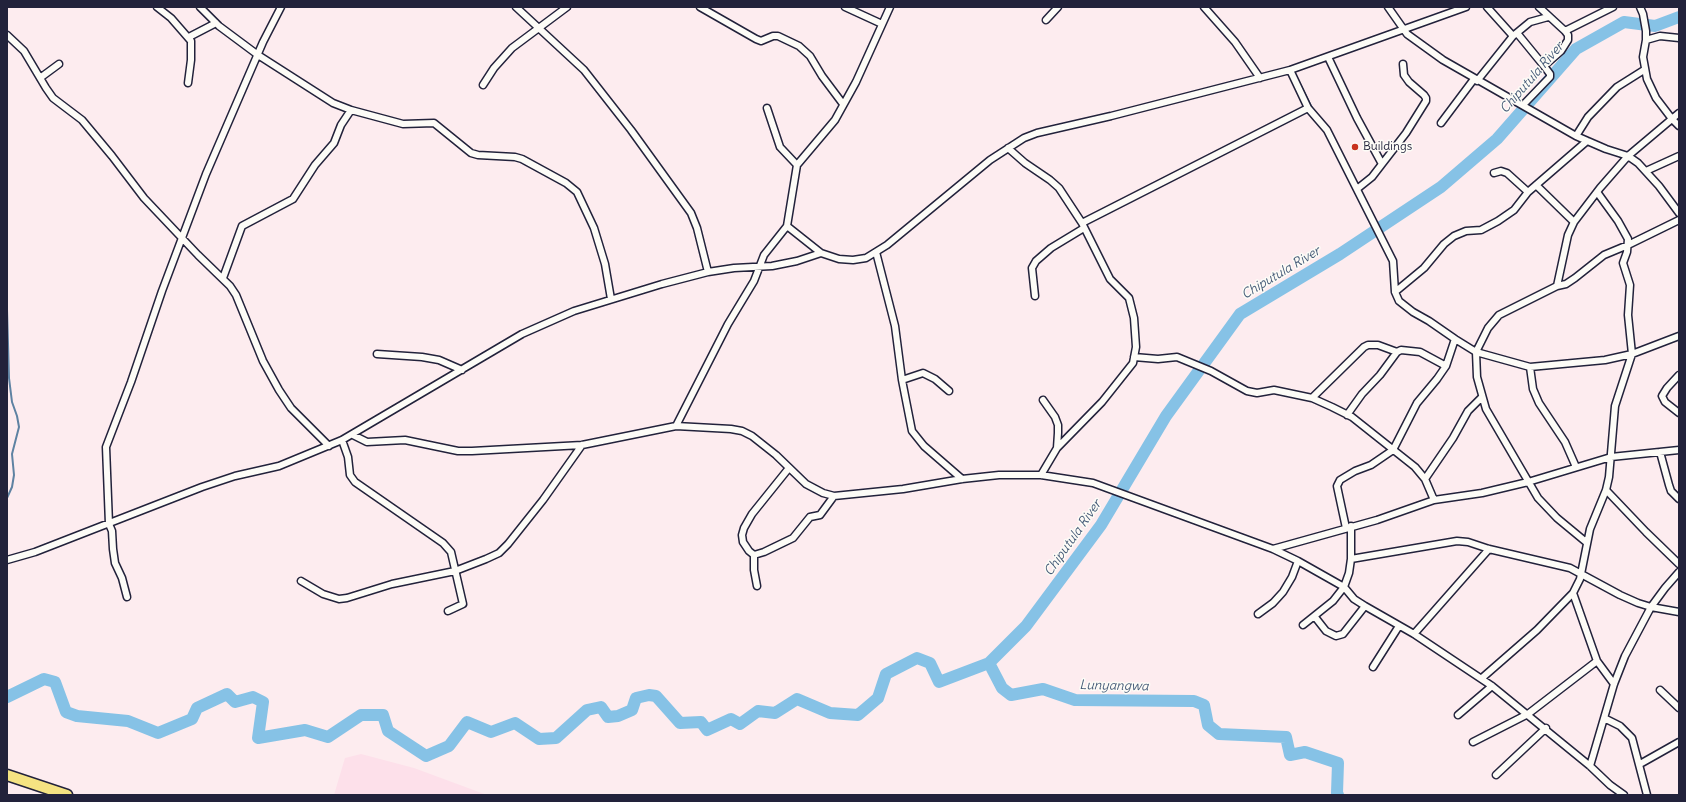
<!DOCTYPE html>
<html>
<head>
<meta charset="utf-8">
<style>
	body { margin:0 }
	#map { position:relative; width:1686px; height:802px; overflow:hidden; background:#fdecef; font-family:Delius,sans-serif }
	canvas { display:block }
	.frame { position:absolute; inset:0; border:8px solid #22223b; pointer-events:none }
</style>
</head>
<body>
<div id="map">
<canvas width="1686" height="802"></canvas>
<div class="frame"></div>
</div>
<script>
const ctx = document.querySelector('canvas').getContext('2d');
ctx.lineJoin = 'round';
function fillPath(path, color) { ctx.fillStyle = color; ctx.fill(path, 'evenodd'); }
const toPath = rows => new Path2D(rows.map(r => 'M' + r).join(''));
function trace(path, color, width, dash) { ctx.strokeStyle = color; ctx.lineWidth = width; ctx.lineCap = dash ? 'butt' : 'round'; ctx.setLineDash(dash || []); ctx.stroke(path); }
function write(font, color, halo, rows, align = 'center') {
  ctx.font = font + ' Delius,sans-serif'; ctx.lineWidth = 3; ctx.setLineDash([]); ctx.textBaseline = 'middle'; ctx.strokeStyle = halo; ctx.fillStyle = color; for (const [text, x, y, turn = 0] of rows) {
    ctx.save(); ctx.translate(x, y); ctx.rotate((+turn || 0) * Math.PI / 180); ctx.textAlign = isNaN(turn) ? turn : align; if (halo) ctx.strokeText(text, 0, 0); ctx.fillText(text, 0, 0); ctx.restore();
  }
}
fillPath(toPath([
	[361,754,414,768,487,795,334,795,345,758]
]), '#fde0ea');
trace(toPath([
	[1299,82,1312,108],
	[7,309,9,378,12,402,17,416,19,427,12,454,14,475,12,487,7,498]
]), '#5e82a2', 2);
trace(toPath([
	[989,663,1026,626,1101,525,1166,416,1240,314,1340,254,1441,187,1497,139,1576,49,1624,22,1655,26,1679,17],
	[7,697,44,679,55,682,66,712,77,716,128,721,158,733,192,719,197,708,227,694,235,702,253,697,263,702,258,738,305,730,328,737,361,715,383,715,388,731,426,756,449,746,467,722,491,732,515,723,539,739,556,738,587,710,601,707,608,717,618,716,632,710,636,698,649,695,656,696,680,723,701,722,707,730,731,719,740,724,758,711,775,713,797,699,830,713,858,715,878,698,886,674,917,658,930,663,939,682,989,663,1002,688,1011,695,1043,689,1075,700,1194,701,1204,705,1208,725,1219,734,1286,737,1290,755,1305,752,1338,763,1337,793,1338,795]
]), '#86c2e6', 12);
const minor = toPath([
	[157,7,171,18,191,41,191,60,188,83],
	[200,7,219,26,258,55,333,103,351,110,403,124,434,123,471,153,478,155,515,157,522,159,566,183,577,192,594,228,605,264,611,299],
	[516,7,584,70,631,130,691,213,697,228,708,272],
	[700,7,756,39,761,41,773,36,778,36,799,46,810,56,822,76,843,104],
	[845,7,882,24],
	[1204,7,1235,42,1260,78],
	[1388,7,1407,34,1443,60,1576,136,1606,149,1628,156,1638,163,1659,186,1679,213],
	[1487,7,1513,36],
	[1539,7,1565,31,1613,7],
	[1640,7,1643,14,1646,31,1646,40,1643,57,1647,79,1656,98,1672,119,1679,126],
	[1046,20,1058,7],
	[1517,33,1544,66],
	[7,35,24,51,46,88,53,98,82,120,112,156,144,198,198,255,230,286,236,295,263,361,279,390,291,408,329,446],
	[189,37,216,23],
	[1646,40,1660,36,1679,38],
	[1328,57,1357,118,1382,164,1372,177,1357,189],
	[1290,70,1308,108,1327,130,1393,261,1395,292,1399,301,1413,312,1429,321,1455,339],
	[40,78,59,64],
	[1477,81,1513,36,1530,22,1548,17],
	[483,85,494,68,512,48,567,7],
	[1523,105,1550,77,1550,74,1544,66,1561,51,1568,40,1568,35,1565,31],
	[767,108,780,147,797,165],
	[1441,123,1474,79],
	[1576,136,1588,117,1617,87,1644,70],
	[1008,148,1025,163,1050,180,1059,188,1082,223,1110,279,1129,298,1134,318,1136,347,1133,363,1102,402,1057,448],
	[1382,164,1406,133,1426,101,1426,98,1424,95,1409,82,1404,75,1403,64],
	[1646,171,1679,156],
	[1494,173,1501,171,1507,173,1528,192],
	[1536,185,1574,222],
	[1082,223,1308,108],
	[787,226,821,253],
	[876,252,895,326,902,380,912,431,924,446,962,479],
	[223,278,242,226,293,199,315,165,334,143,341,125,351,110],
	[1557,286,1566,284,1575,278,1604,255,1628,245,1679,220],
	[1395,292,1424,268,1444,244,1454,236,1466,231,1481,230,1498,221,1514,210,1528,192,1587,141],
	[1035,296,1032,268,1036,261,1051,248,1084,228],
	[377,354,422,357,439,360,462,370],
	[1134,357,1158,359,1177,357,1211,371,1247,391,1257,393,1274,390,1312,398,1332,407,1352,417,1415,467,1425,479,1434,500],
	[1530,367,1533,389,1539,403,1565,442,1576,467],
	[1679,375,1667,388,1662,396,1665,402,1679,413],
	[902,380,923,373,935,379,949,391],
	[1312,398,1364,347,1368,345,1378,345,1397,352],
	[1347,415,1362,394,1380,375,1397,352,1401,350,1420,352,1446,366],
	[676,426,728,324,754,281,764,255,787,226,797,165,835,120,856,82,890,7],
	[353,435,367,442,405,440,458,451,472,451,582,445,676,426,731,429,742,431,752,436,776,455,806,484,823,493,834,496,903,489,962,479,999,475,1041,475,1093,483,1273,549,1298,561,1344,587,1354,599,1365,606,1414,634,1492,686,1590,766,1610,785,1624,795],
	[342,440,348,457,350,475,355,482,443,543,451,552,463,604,448,611],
	[1660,452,1669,485,1671,491,1679,499],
	[789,468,752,514,744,528,742,535,743,542,749,551,754,555,764,552,793,538,810,517,820,515,834,496],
	[1041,475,1057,448,1058,433,1058,425,1055,417,1043,400],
	[1425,479,1453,438,1468,411,1482,397],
	[1606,490,1646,532,1679,564],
	[1346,528,1337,486,1340,480,1355,471,1371,465,1393,450,1417,403,1437,379,1446,366,1455,339,1476,352,1530,367,1605,360,1632,354,1679,336],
	[1586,542,1557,518,1538,498,1486,409,1477,377,1476,352,1488,328,1499,315,1557,286,1568,235,1574,222,1600,188,1628,156,1679,113],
	[1273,549,1377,520,1434,500,1482,493,1528,482,1611,457,1679,450],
	[754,555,754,570,757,586],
	[1351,559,1457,541,1468,542,1489,549,1570,568,1620,595,1638,603,1651,607,1679,612],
	[7,560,35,552,202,487,235,476,279,466,342,440,522,334,574,311,662,284,708,272,734,268,772,266,797,261,821,253,839,259,853,260,866,258,887,245,990,160,1024,138,1037,133,1111,116,1290,70,1466,7],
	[301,581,323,594,339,599,347,598,392,584,455,571,486,559,499,553,508,544,543,500,582,445],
	[1573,593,1597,661,1614,684],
	[127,597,122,578,115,563,113,549,112,531,109,524,106,447,131,382,162,291,206,174,263,42,281,7],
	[1258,614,1273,603,1283,592,1292,577,1298,561],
	[1315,617,1326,631,1336,636,1343,634,1365,606],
	[1303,625,1333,601,1344,587,1349,573,1351,559,1351,526],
	[1414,634,1489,549],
	[1373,667,1399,626],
	[1482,678,1537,630,1573,593,1580,579,1590,529,1606,490,1609,477,1615,406,1632,354,1628,315,1630,285,1623,263,1627,252,1628,239,1618,221,1597,192],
	[1660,690,1679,708],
	[1458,715,1492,686],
	[1604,718,1620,726,1632,738,1647,795],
	[1473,742,1528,714,1597,661],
	[1640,764,1679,742],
	[1590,766,1614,684,1625,656,1651,607,1665,588,1679,572],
	[1496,775,1546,728]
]);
const trunk = toPath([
	[7,775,67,795]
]);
trace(minor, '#22223b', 9);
trace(trunk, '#22223b', 13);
trace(minor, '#fdfcf7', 6);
trace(trunk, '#f5e382', 10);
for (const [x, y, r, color] of [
	[1355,147,4,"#c8321e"]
]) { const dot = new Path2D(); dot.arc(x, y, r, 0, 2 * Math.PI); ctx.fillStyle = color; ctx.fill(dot); trace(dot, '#fdfcf7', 1.5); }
write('12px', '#22223b', '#fdfcf7', [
	["Buildings",1363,147]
], 'left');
write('italic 13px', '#455a77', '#fdfcf7', [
	["Chiputula River",1532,78,-49],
	["Chiputula River",1281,273,-31],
	["Chiputula River",1073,538,-55],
	["Lunyangwa",1114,686,1]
]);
</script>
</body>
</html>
